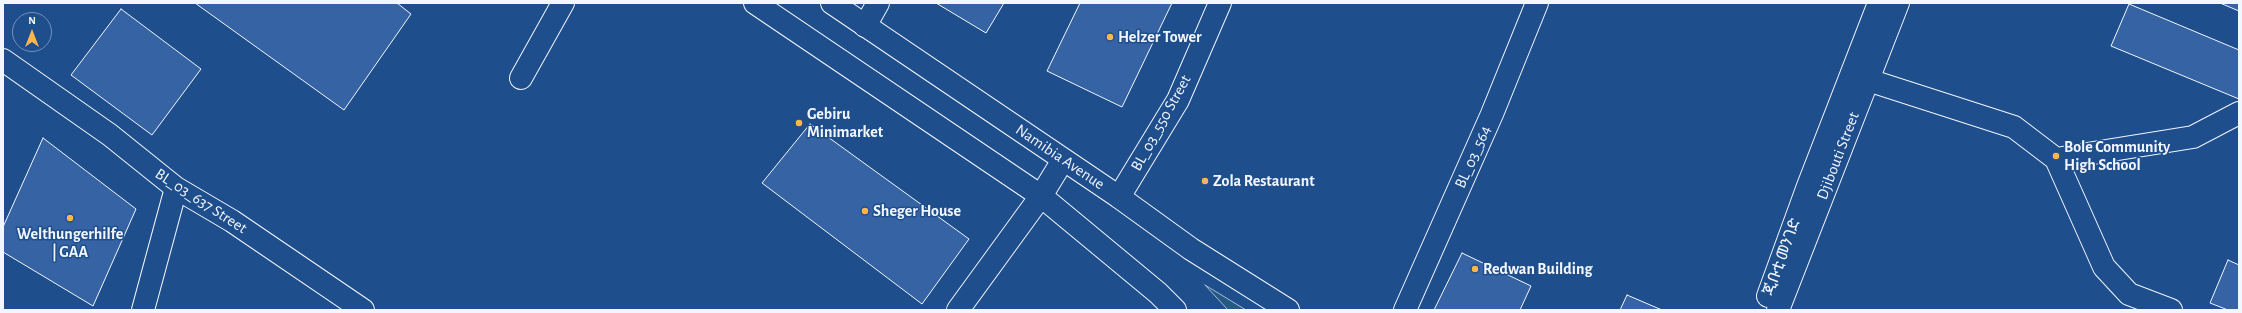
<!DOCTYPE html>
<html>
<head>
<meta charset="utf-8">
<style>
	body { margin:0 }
	#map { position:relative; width:2242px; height:313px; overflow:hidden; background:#1f4e8c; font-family:"Alegreya Sans",sans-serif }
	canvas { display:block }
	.frame { position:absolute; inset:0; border:4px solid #f2f6ff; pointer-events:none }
	.north { position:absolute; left:12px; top:12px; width:40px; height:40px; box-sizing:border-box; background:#1f4e8c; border:1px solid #7391ba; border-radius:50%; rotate:0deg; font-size:11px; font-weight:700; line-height:16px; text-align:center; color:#f2f6ff }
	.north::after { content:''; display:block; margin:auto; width:14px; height:18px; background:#ffb74d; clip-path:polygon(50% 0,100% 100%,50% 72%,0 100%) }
</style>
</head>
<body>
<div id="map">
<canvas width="2242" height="313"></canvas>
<div class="frame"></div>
<div class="north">N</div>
</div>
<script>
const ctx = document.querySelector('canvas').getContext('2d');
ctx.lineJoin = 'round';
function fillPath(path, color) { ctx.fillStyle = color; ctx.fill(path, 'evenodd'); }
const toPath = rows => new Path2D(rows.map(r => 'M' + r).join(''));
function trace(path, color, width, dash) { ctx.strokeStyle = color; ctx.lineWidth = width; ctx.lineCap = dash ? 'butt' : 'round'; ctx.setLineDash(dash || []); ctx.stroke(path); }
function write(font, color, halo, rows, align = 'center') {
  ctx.font = font + ' "Alegreya Sans","Noto Sans Ethiopic",sans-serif'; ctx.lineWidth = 3; ctx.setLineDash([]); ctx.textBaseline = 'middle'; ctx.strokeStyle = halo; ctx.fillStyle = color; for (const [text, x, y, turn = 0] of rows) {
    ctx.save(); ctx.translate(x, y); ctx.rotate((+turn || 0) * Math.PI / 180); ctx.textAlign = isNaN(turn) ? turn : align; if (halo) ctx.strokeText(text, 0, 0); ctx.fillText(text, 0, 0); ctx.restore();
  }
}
const green = toPath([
	[1205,285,1246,310,1228,310,1205,285]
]);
fillPath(green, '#245a82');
trace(green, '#a8bbd7', 1);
const building = toPath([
	[195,3,397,3,411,14,344,110,195,3],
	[936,3,1004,3,986,33,936,3],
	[1080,3,1172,3,1122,107,1047,71,1080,3],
	[2220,3,2239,3,2239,11,2220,3],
	[2129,4,2239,50,2239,99,2111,46,2129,4],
	[121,9,201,69,152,135,71,75,121,9],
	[810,124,969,239,922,304,762,183,810,124],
	[43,138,136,209,93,306,3,252,3,227,43,138],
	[1462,253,1531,286,1520,310,1434,310,1462,253],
	[2228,260,2239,265,2239,310,2228,310,2210,303,2228,260],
	[1627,295,1662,310,1620,310,1627,295]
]);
fillPath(building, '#3563a3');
trace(building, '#f2f6ff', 1);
const minor = toPath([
	[865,26,878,3],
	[3,60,110,135,176,188,232,221,363,310],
	[521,78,563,3],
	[1868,80,2014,127,2056,159,2104,267,2129,294,2171,310],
	[2056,159,2193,137,2239,113],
	[1119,197,1178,100,1220,3],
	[143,310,176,188],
	[958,310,1041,196,1063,160],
	[1405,310,1492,114,1537,3]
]);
const major = toPath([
	[755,3,1041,196,1158,293,1175,310],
	[832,3,1119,197,1191,249,1288,310],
	[1768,296,1808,186,1879,3],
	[1778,310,1898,3]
]);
trace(minor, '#f2f6ff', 24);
trace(major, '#f2f6ff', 24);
trace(minor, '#1f4e8c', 22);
trace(major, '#1f4e8c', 22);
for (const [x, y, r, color] of [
	[1110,37,4,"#ffb74d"],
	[799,123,4,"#ffb74d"],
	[2056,156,4,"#ffb74d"],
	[1205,181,4,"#ffb74d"],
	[865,211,4,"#ffb74d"],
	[70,218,4,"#ffb74d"],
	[1475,269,4,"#ffb74d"]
]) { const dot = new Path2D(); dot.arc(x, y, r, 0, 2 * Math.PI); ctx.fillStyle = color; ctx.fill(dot); trace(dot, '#1f4e8c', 1.5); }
write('bold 16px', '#f2f6ff', '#1f4e8c', [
	["Helzer Tower",1118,37],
	["Gebiru",807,114],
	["Minimarket",807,132],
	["Bole Community",2064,147],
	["High School",2064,165],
	["Zola Restaurant",1213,181],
	["Sheger House",873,211],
	["Welthungerhilfe",70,234,"center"],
	["| GAA",70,252,"center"],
	["Redwan Building",1483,269]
], 'left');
write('16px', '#f2f6ff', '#1f4e8c', [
	["BL_03_550 Street",1161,123,-61],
	["Djibouti Street",1838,156,-69],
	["Namibia Avenue",1060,157,34],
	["BL_03_564",1473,157,-66],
	["BL_03_637 Street",201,201,33],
	["ጂቡቲ መንገድ",1782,257,-70]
]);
</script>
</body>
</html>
